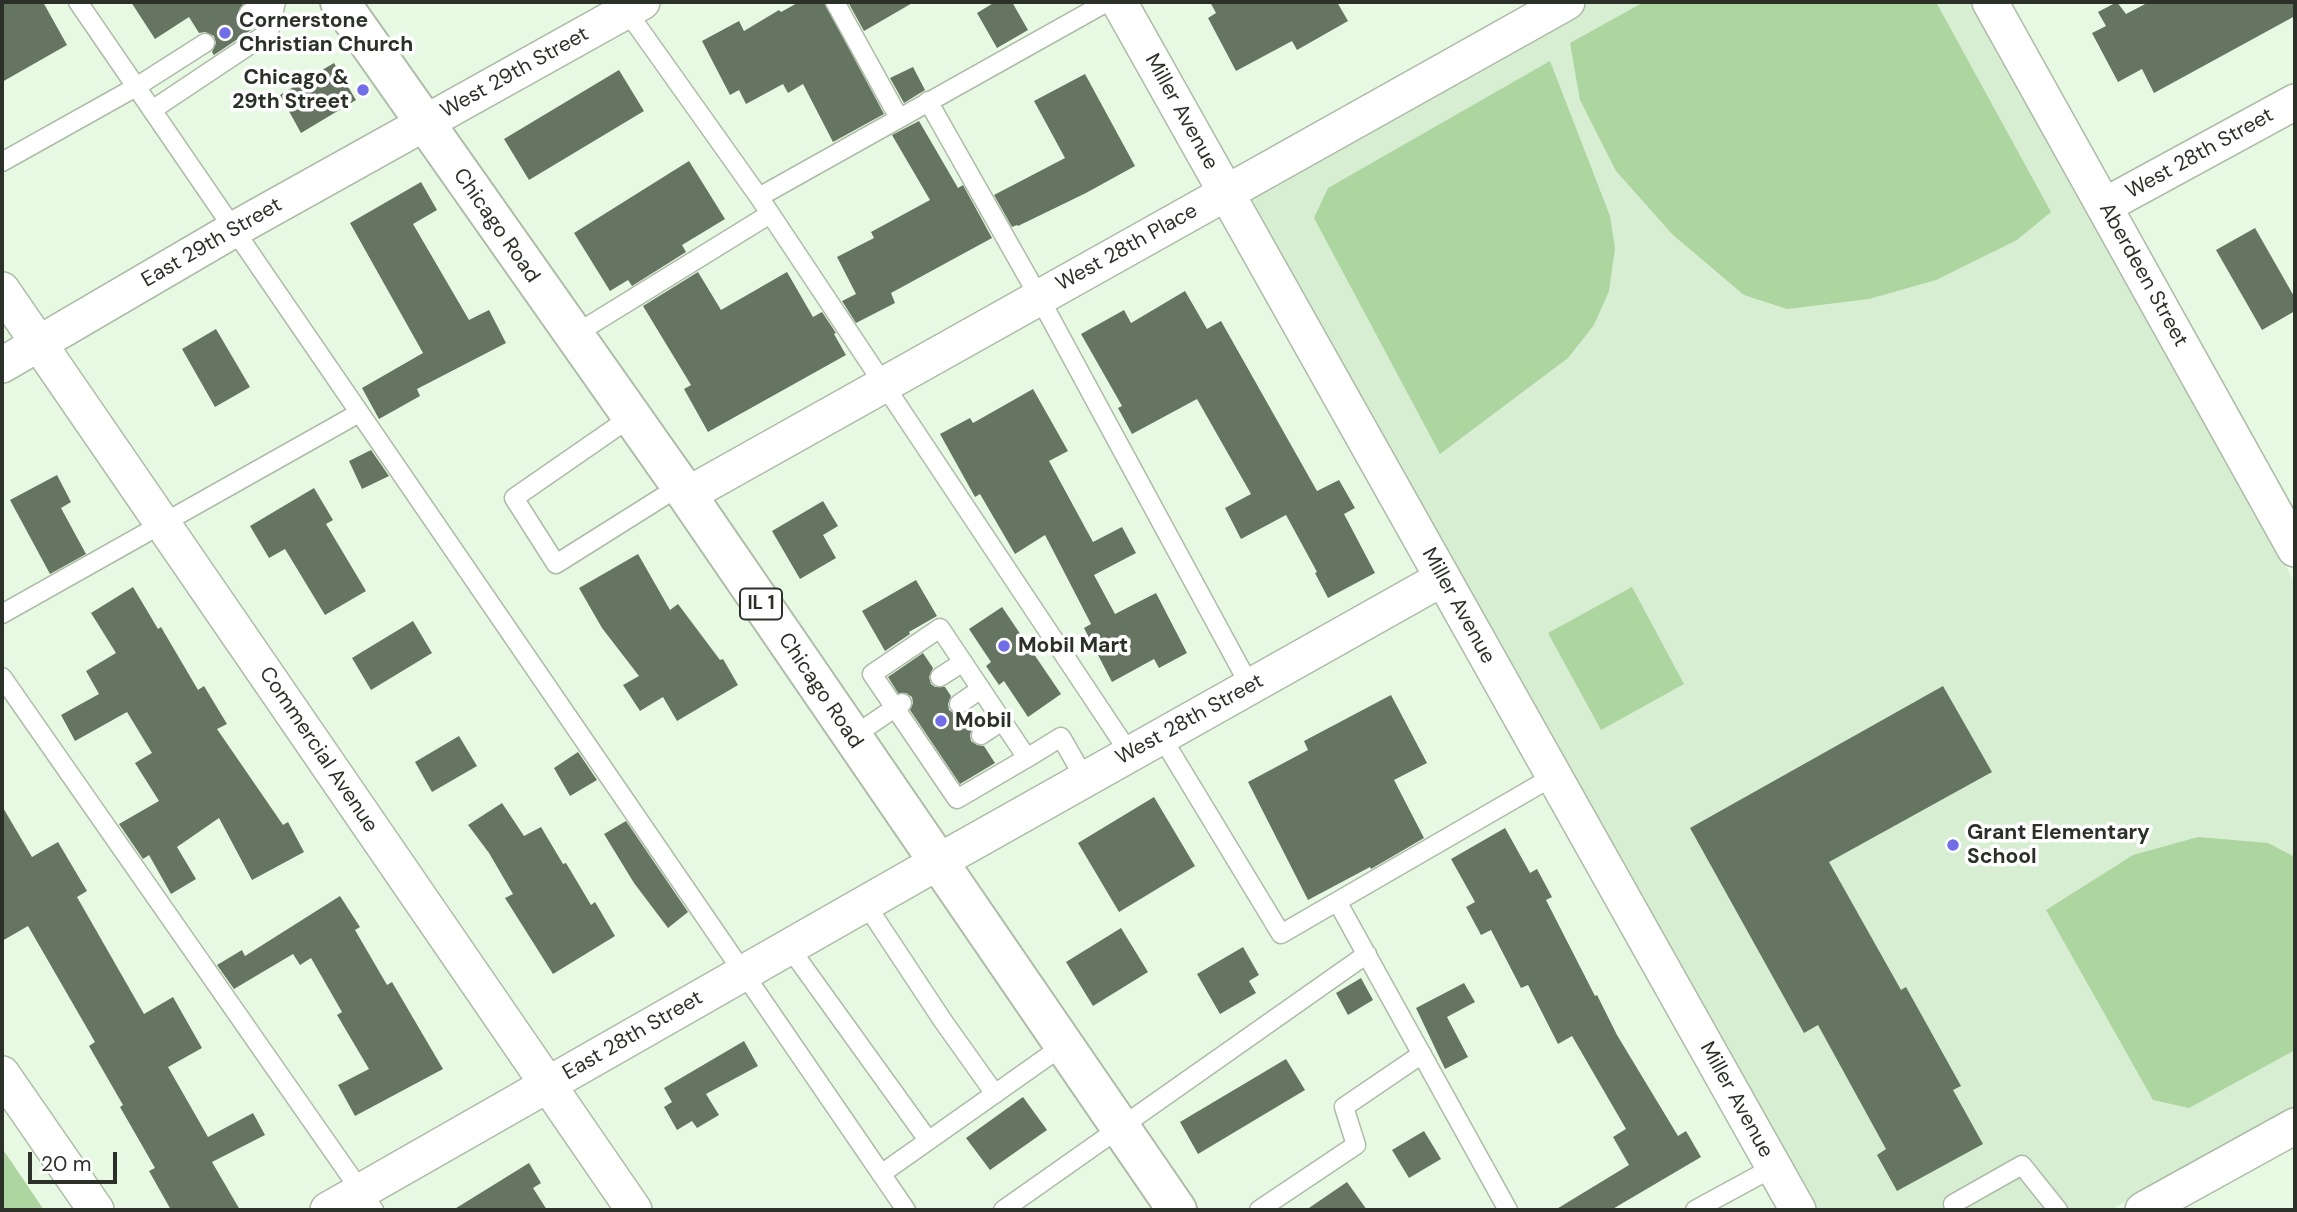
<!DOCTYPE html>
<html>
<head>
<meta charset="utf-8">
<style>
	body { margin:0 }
	#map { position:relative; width:2297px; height:1212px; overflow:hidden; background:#e8f9e3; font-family:"DM Sans",sans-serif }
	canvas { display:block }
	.frame { position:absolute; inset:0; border:4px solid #2b3129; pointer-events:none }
	.scale { position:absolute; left:28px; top:1152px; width:89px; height:32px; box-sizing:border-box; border:4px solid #2b3129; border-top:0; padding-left:9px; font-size:21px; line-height:24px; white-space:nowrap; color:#2b3129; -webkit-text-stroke:5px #fff; paint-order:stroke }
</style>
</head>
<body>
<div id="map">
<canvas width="2297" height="1212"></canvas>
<div class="frame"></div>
<div class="scale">20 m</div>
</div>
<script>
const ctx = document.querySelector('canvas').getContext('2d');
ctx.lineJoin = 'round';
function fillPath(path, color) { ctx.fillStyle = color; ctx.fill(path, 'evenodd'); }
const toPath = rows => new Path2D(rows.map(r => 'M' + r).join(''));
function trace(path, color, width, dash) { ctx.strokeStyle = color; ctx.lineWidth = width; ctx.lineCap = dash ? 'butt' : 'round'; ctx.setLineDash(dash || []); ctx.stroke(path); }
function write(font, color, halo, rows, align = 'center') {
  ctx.font = font + ' "DM Sans",sans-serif'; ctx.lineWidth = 7; ctx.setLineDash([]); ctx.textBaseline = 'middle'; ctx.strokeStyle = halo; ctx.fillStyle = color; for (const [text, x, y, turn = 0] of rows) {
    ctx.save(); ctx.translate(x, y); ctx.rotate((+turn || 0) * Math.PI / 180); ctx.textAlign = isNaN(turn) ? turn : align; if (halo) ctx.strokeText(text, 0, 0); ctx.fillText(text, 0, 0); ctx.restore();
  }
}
fillPath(toPath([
	[1591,2,1971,2,2295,583,2295,1107,2110,1210,1817,1210,1245,193]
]), '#d8eed3');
fillPath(toPath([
	[1644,2,1936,2,2051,212,2017,240,1936,280,1869,299,1787,309,1744,295,1673,235,1616,171,1580,100,1570,43],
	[1550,61,1610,216,1615,248,1609,291,1594,325,1568,358,1440,454,1314,218,1328,188],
	[1632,587,1684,684,1601,730,1548,633],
	[2198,837,2268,843,2295,857,2295,1050,2189,1108,2153,1100,2046,910,2133,855],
	[2,1148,44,1210,2,1210]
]), '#acd5a0');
fillPath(toPath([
	[2,2,43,2,67,45,2,82],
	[131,2,242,2,243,4,238,13,240,20,249,24,255,23,257,26,214,55,212,52,216,43,214,36,205,32,199,33,189,17,155,39],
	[799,2,824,2,884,114,833,142,803,84,788,93,783,84,746,104,739,90,730,95,702,41,739,21,744,31,779,10,781,12],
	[848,2,914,2,864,31],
	[995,2,1012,2,1028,30,997,48,977,13],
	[1210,2,1337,2,1348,21,1297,50,1292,41,1236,71,1208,18,1216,13],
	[2117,2,2126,14,2149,2,2295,2,2295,16,2154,93,2142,69,2118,82,2092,33,2106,26,2098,12],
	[334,63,356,100,301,133,280,95],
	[913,67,925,90,904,103,890,78],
	[619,70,644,111,529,180,504,139],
	[1085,74,1135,166,1086,193,1018,226,1017,225,1012,227,994,195,1065,158,1034,101],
	[919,121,958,188,963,185,992,238,891,293,895,303,856,323,842,301,856,294,837,257,874,238,871,232,930,200,892,135],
	[689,161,725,219,682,245,686,252,632,286,628,280,610,291,574,233],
	[421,182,437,210,413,224,469,320,489,310,506,343,417,389,420,396,379,419,362,388,423,353,350,223],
	[2255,228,2295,298,2295,311,2262,330,2216,250],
	[698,272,721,310,787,272,813,317,822,312,836,333,834,334,846,355,708,432,684,389,691,385,643,306],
	[1185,291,1207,329,1221,321,1317,491,1339,480,1355,508,1344,514,1375,573,1328,598,1315,573,1317,572,1286,515,1241,539,1225,508,1251,494,1197,399,1132,434,1118,408,1122,406,1081,334,1124,310,1131,323],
	[216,329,250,387,215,407,182,349],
	[1033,389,1068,451,1049,461,1093,542,1122,527,1136,553,1094,575,1115,614,1156,593,1187,653,1159,668,1154,659,1112,682,1084,628,1091,624,1045,535,1015,554,980,494,975,497,940,434,970,418,973,423],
	[371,450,389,476,362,489,349,461],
	[57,475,71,502,61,508,86,554,50,574,10,500],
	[314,488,333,520,326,524,366,591,325,615,285,549,269,558,250,526],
	[823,501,838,526,823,535,836,558,800,579,772,531],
	[638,554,670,610,678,604,720,660,723,659,738,685,677,721,663,697,640,711,623,685,639,676,602,628,579,588],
	[916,580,937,616,909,632,910,634,885,651,862,611],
	[133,587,158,629,161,627,198,690,204,686,227,724,217,729,283,825,288,822,304,852,252,880,219,818,177,847,196,879,171,894,149,855,143,859,119,824,159,801,135,763,152,753,127,712,75,741,61,715,99,694,86,671,116,653,91,613],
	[1002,607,1061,694,1028,717,1004,681,999,685,986,666,991,662,969,629],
	[413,621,432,653,371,690,352,658],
	[923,653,933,668,929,677,931,684,935,687,945,687,951,696,948,704,949,710,955,714,963,714,972,728,970,735,971,741,977,745,984,746,995,763,960,784,910,710,913,703,912,697,906,693,898,693,888,677],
	[1943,686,1992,772,1829,862,1901,990,1906,987,1961,1086,1953,1090,1983,1144,1897,1191,1877,1155,1886,1149,1818,1025,1804,1033,1690,828],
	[1391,695,1427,763,1394,780,1424,838,1371,869,1370,867,1308,900,1248,782,1308,750,1304,741],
	[459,736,477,766,432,792,415,762],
	[578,752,597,780,570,796,554,768],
	[1154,797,1195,866,1119,912,1078,843],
	[502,803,524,836,541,827,563,864,566,863,591,905,595,902,615,936,553,974,505,898,513,894,489,853,468,825],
	[2,806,32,857,58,842,87,891,77,897,144,1014,173,997,202,1048,168,1067,208,1137,253,1113,265,1135,212,1162,240,1210,171,1210,149,1171,155,1168,120,1107,123,1105,89,1046,95,1042,28,926,2,941],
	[626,821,688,912,668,928,634,883,604,834],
	[1505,828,1530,873,1537,869,1552,897,1546,900,1595,996,1597,995,1617,1035,1678,1136,1686,1131,1701,1157,1611,1210,1555,1210,1629,1165,1613,1137,1626,1129,1572,1036,1558,1044,1528,985,1521,988,1491,930,1481,935,1466,907,1475,902,1451,859],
	[340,896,360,927,355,930,387,985,392,982,443,1069,355,1116,338,1085,369,1069,337,1015,342,1012,311,958,300,965,293,954,234,989,217,965,242,950,245,956],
	[1121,928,1148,972,1093,1006,1066,962],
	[1243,947,1259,975,1249,981,1256,993,1220,1014,1197,974],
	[1361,978,1373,1000,1348,1015,1336,993],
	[1464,983,1475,1002,1447,1017,1468,1057,1445,1069,1416,1008],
	[744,1041,758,1066,706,1094,719,1115,697,1128,692,1121,677,1130,664,1107,672,1102,664,1088],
	[1286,1059,1305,1090,1198,1154,1180,1122],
	[1023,1097,1047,1130,990,1170,966,1138],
	[1424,1131,1441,1159,1409,1178,1392,1150],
	[529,1163,541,1183,533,1188,547,1210,453,1210],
	[1347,1182,1367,1210,1306,1210]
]), '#667562');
const service = toPath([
	[78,2,906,1210],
	[835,2,899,118],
	[626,10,759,197,1130,754],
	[249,13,266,2],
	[928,101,1039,297,1250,686],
	[152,110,269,32,276,2],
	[2,162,136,87,205,43],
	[759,197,1107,2],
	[574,335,770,214],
	[631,417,514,498,556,564,680,486],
	[2,614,359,413],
	[2,677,374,1210],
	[940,677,963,662],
	[959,704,981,689],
	[981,735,1002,721],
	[1161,736,1281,934,1554,776],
	[852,737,902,703],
	[1027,758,940,628,872,674,957,799,1027,758,1061,737,1085,779],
	[865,903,943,1021,995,1094],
	[1338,903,1508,1210],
	[789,947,928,1140],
	[881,1174,1064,1045],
	[1003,1210,1367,954],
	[1259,1210,1356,1145,1344,1107,1422,1054],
	[1695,1210,1774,1167],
	[1955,1210,1953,1204,2022,1165,2058,1210]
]);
const minor = toPath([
	[1119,2,1798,1210],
	[1990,2,2295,549],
	[2104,206,2295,102],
	[2,290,634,1210],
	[2,365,233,230,642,2],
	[687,495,1567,2],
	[2,1074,96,1210],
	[328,1210,938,862,1443,578],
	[2143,1210,2295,1126]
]);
const primary = toPath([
	[340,2,687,495,1177,1210]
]);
trace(service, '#acbca7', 21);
trace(minor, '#acbca7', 38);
trace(primary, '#acbca7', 42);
trace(service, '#fff', 18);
trace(minor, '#fff', 35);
trace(primary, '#fff', 38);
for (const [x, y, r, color] of [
	[225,33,7,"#706de7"],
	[363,90,7,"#706de7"],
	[1004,646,7,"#706de7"],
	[941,721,7,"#706de7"],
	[1953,845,7,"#706de7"]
]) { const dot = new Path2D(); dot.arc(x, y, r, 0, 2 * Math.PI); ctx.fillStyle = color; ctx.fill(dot); trace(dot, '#fff', 2.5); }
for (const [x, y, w] of [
	[761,604,42]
]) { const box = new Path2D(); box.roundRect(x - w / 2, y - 15.5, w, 31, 5); ctx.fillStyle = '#fff'; ctx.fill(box); trace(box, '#2b3129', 2); }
write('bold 19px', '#2b3129', null, [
	["IL 1",761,604]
]);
write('bold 21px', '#2b3129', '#fff', [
	["Cornerstone",239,21],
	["Christian Church",239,45],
	["Chicago &",349,78,"right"],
	["29th Street",349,102,"right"],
	["Mobil Mart",1018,646],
	["Mobil",955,721],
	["Grant Elementary",1967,833],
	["School",1967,857]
], 'left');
write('21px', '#2b3129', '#fff', [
	["West 29th Street",515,73,-29],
	["Miller Avenue",1181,112,61],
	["West 28th Street",2200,154,-29],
	["Chicago Road",496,226,55],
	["East 29th Street",212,243,-30],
	["West 28th Place",1127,248,-29],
	["Aberdeen Street",2143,275,61],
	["Miller Avenue",1458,606,61],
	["Chicago Road",820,691,56],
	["West 28th Street",1190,720,-29],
	["Commercial Avenue",318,750,56],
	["East 28th Street",633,1036,-30],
	["Miller Avenue",1736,1100,61]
]);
</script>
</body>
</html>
